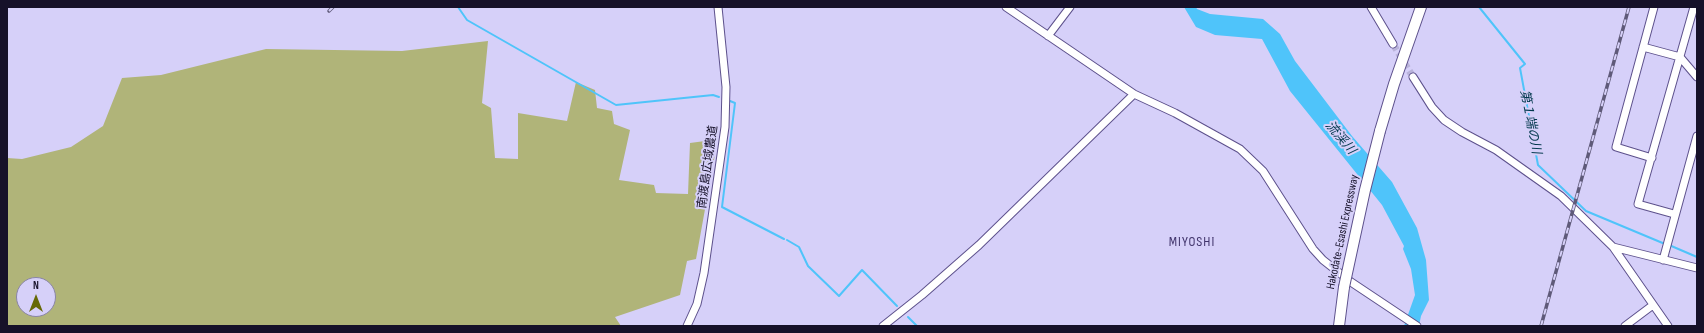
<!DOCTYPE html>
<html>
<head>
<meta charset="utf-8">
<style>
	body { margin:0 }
	#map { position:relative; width:1704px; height:333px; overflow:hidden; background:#d6d0f9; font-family:"Sofia Sans Condensed",sans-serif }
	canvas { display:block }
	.frame { position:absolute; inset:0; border:8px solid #161129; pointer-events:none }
	.north { position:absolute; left:16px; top:277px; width:40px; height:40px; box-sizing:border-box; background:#d6d0f9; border:1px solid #8984a6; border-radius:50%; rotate:0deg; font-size:11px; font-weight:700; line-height:16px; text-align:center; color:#161129 }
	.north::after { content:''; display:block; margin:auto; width:14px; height:18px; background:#666907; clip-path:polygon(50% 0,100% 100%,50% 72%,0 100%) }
</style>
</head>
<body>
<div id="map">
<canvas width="1704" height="333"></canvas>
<div class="frame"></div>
<div class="north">N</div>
</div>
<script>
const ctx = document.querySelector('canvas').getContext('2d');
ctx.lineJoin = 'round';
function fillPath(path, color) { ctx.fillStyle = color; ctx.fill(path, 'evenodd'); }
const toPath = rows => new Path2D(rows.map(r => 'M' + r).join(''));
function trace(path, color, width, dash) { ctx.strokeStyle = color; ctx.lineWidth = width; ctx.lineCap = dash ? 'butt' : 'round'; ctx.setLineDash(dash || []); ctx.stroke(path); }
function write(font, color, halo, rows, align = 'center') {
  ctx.font = font + ' "Sofia Sans Condensed","Noto Sans JP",sans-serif'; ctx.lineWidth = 4; ctx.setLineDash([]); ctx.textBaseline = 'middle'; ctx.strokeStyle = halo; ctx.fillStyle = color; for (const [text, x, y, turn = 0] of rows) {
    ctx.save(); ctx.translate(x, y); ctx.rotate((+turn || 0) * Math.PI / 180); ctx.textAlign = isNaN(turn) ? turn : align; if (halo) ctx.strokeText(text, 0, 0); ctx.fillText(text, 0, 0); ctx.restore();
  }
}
fillPath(toPath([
	[488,41,482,103,491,108,495,158,518,159,518,113,567,121,576,82,595,90,597,108,612,111,614,124,630,130,619,180,654,185,656,193,688,194,690,143,705,141,705,153,715,154,696,259,687,261,680,295,615,317,621,326,7,326,7,158,22,159,71,147,103,126,122,78,161,75,266,49,402,51],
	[24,285,48,285,48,309,24,309]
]), '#b0b479');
fillPath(toPath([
	[1184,7,1196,7,1197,9,1210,14,1263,19,1280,34,1295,61,1311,82,1352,136,1392,182,1417,228,1426,260,1429,300,1421,316,1419,326,1404,326,1415,295,1411,269,1403,249,1404,246,1382,205,1290,91,1262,39,1215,35,1196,27]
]), '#4fc4fa');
trace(toPath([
	[458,7,467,20,616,105,713,95,719,97],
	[1479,7,1525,64,1520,68,1538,165,1586,211,1665,244],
	[730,101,735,103,722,207,784,239],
	[787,240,799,247,808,266,839,296,862,270,897,306],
	[1669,245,1697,257],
	[908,317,917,326]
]), '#4fc4fa', 2);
trace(toPath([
	[1393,44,1413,77]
]), '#b9b3da', 7, [7, 3.5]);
const minor = toPath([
	[1006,7,1134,94,1175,113,1240,149,1263,171,1313,249,1323,260,1351,282,1417,326],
	[1371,7,1393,44],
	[1048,36,1070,7],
	[1643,47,1680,57,1697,77],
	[1413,77,1432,107,1444,120,1462,132,1496,150,1561,196,1613,247,1697,268],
	[1652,158,1616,147,1654,7],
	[1674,214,1638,204,1694,7],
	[1613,247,1668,326],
	[1663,260,1697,136],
	[687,326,697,304,704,273,725,127,726,87,718,7],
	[883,326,922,295,979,245,1134,94],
	[1625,326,1653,305]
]);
const highway = toPath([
	[1380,131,1394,84,1421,7],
	[1339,326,1344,287]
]);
trace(minor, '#5d518c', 9);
trace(highway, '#5d518c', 12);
trace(minor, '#fff', 7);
trace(highway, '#fff', 10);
const rail = toPath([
	[329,11,333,7],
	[1541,326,1629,7]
]);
trace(rail, '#5f5a79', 3.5);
trace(rail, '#d6d0f9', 2, [6]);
const highwayBridge = toPath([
	[1344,287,1365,190,1380,131]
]);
trace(highwayBridge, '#5d518c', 12, []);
trace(highwayBridge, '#fff', 10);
write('12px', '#161129', '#d6d0f9', [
	["南渡島広域農道",708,167,-82],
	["Hakodate-Esashi Expressway",1343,232,-78]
]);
write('italic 13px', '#03384e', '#d6d0f9', [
	["第１端の川",1530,122,79],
	["流渓川",1340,138,50]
]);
ctx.letterSpacing = '1px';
write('14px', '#40336b', '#d6d0f9', [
	["MIYOSHI",1192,242]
]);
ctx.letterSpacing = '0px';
</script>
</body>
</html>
